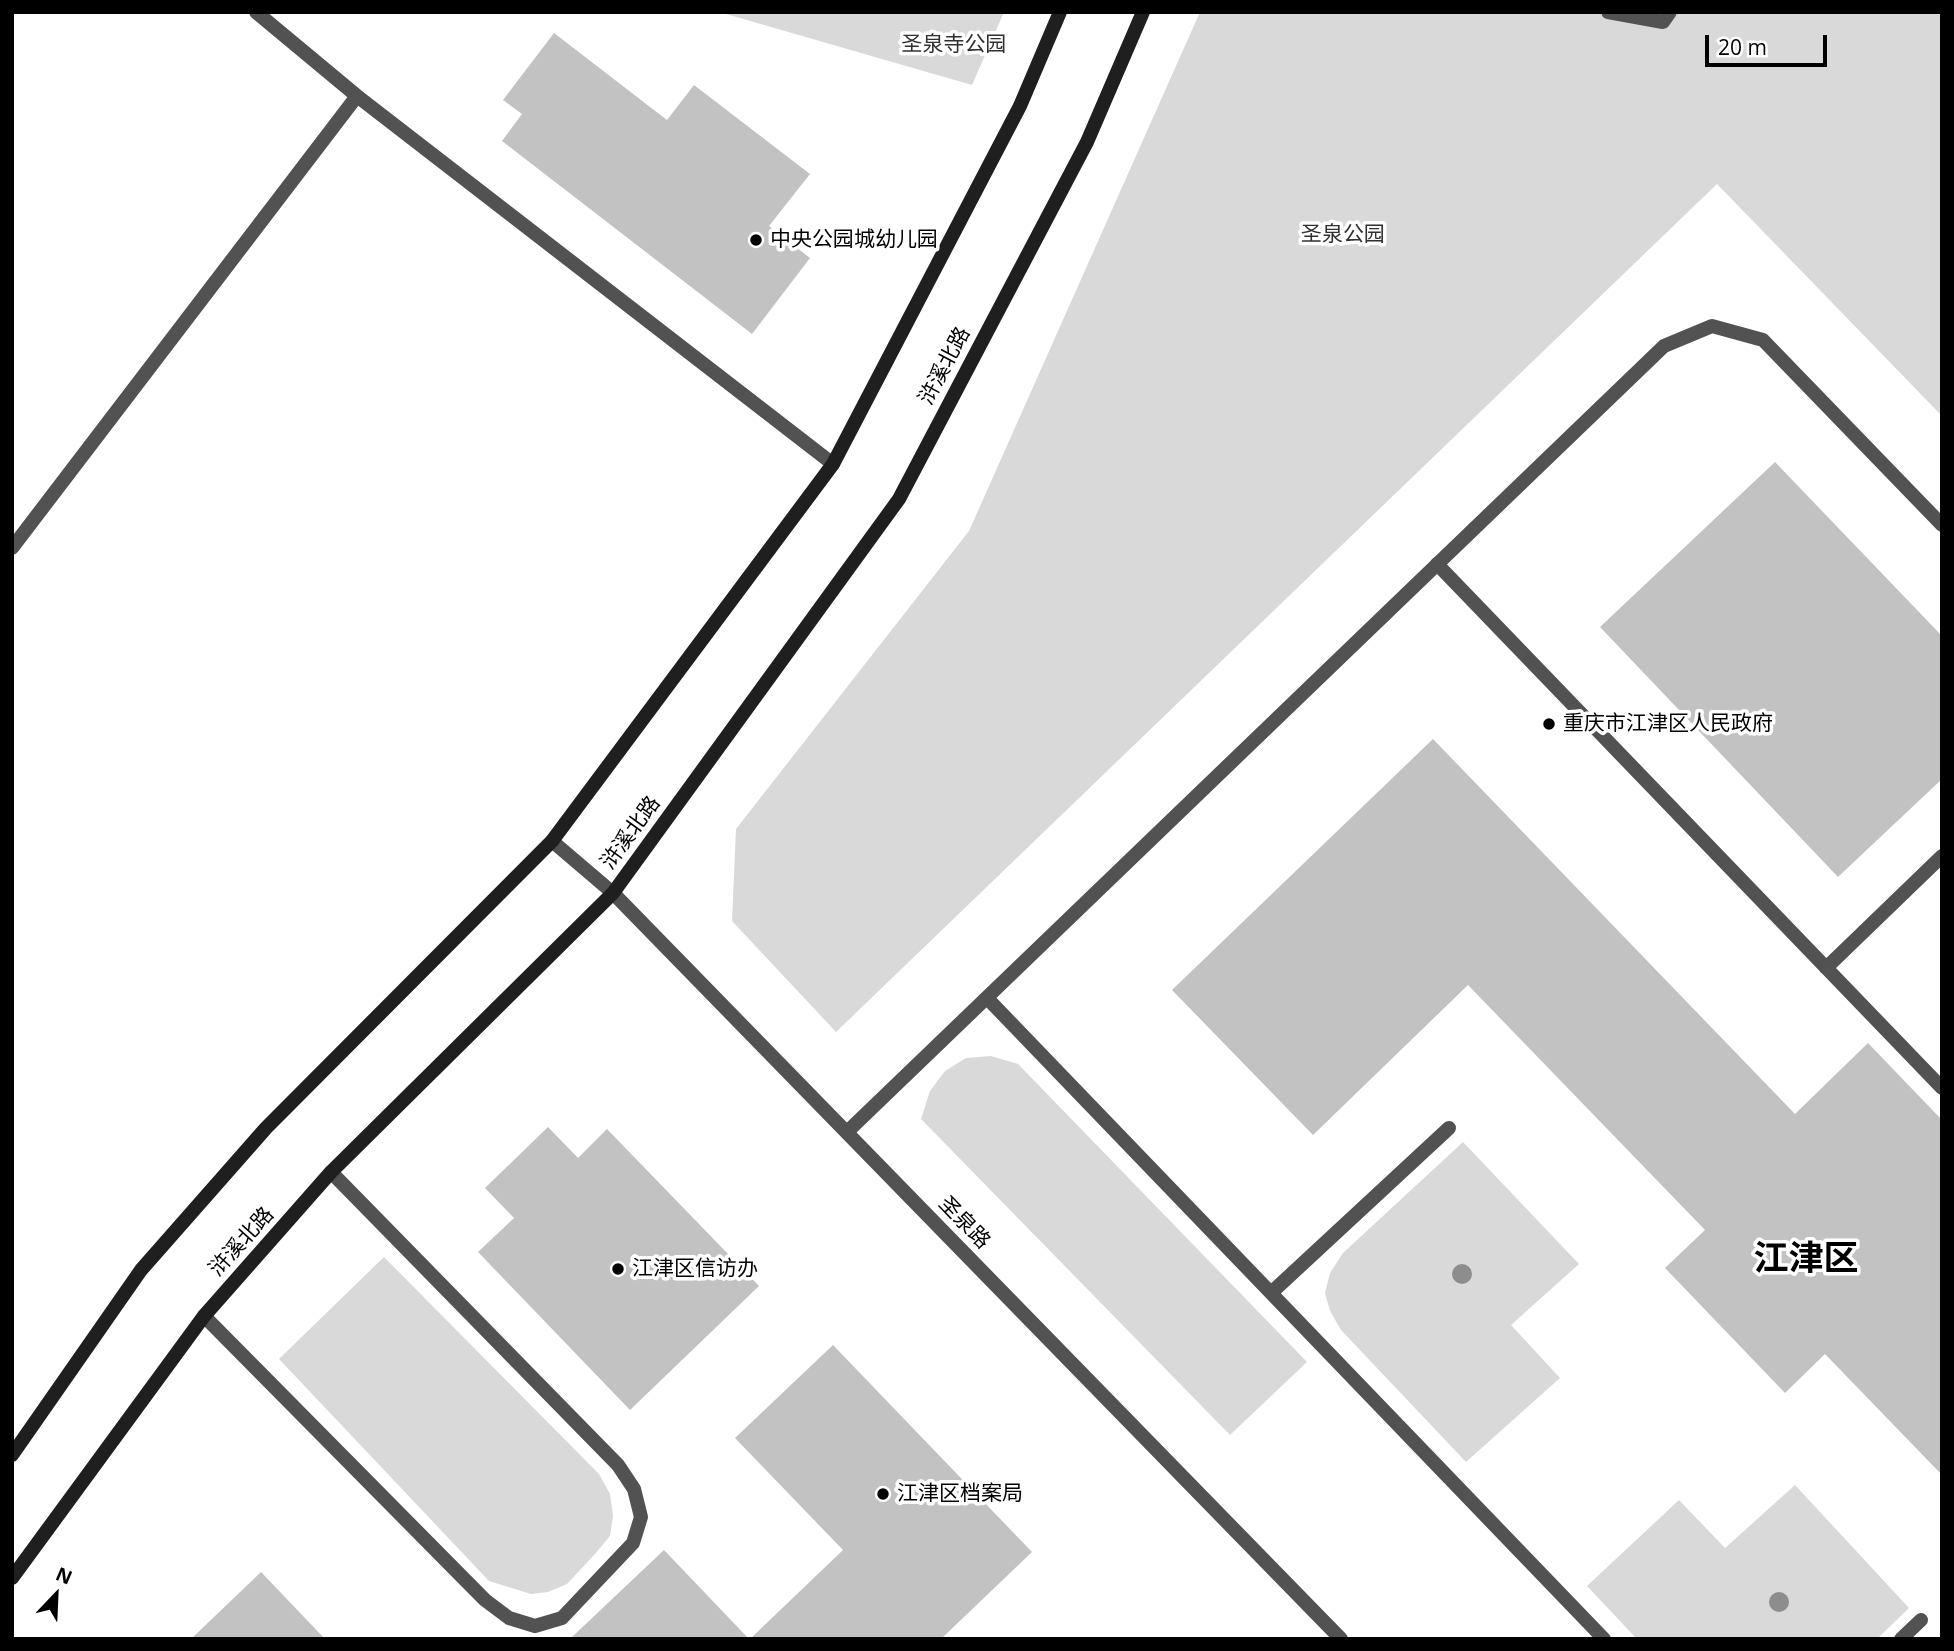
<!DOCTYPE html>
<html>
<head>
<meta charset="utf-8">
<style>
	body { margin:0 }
	#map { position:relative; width:1954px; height:1651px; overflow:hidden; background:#fff; font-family:"Open Sans",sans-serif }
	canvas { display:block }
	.frame { position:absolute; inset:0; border:14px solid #000; pointer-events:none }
	.north { position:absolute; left:21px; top:1560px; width:70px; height:70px; -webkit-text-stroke:5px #fff; paint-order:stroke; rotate:23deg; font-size:19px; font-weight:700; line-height:28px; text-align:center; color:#000 }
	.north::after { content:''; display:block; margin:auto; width:24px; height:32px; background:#000; clip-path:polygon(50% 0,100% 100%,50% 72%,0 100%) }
	.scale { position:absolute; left:1705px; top:35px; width:122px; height:32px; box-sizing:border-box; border:4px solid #000; border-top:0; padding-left:9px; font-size:21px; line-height:24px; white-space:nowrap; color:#000; -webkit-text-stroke:5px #fff; paint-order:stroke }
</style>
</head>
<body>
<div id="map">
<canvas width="1954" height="1651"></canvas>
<div class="frame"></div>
<div class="north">N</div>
<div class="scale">20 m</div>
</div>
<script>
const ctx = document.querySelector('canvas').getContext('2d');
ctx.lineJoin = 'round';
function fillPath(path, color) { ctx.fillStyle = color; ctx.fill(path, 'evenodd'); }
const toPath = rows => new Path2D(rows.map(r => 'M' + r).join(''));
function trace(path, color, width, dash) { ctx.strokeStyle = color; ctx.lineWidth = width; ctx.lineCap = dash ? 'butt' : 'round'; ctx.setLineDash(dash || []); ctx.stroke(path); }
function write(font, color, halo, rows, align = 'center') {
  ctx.font = font + ' "Open Sans","Noto Sans SC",sans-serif'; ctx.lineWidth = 7; ctx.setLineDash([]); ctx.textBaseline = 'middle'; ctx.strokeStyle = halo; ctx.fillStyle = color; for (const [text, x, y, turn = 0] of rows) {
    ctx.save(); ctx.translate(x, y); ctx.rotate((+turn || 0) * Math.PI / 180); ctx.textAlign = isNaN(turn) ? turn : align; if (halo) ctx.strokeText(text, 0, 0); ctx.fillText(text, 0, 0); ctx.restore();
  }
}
fillPath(toPath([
	[719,12,1004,12,972,85],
	[1200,12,1942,12,1942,416,1717,184,836,1032,732,921,736,829,969,531],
	[991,1056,1018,1064,1307,1362,1230,1435,921,1119,930,1091,945,1071,966,1058],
	[1463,1142,1579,1264,1511,1325,1560,1378,1466,1462,1341,1330,1330,1311,1325,1293,1330,1273,1343,1253],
	[384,1257,599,1474,610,1494,613,1516,610,1536,595,1554,567,1584,548,1592,531,1594,489,1581,279,1359],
	[1795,1485,1909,1608,1877,1639,1637,1639,1587,1586,1679,1500,1725,1548]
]), '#d9d9d9');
fillPath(toPath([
	[554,33,667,120,694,85,810,174,769,226,810,258,752,334,502,141,522,114,503,100],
	[1775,462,1942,636,1942,779,1838,877,1600,627],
	[1433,739,1795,1114,1868,1043,1942,1120,1942,1475,1825,1354,1785,1393,1665,1268,1705,1230,1468,985,1313,1135,1172,990],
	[548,1127,578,1158,607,1129,759,1286,630,1410,478,1252,514,1218,485,1188],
	[833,1345,1032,1552,941,1639,750,1639,843,1550,735,1438],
	[664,1550,749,1639,573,1639,572,1637],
	[261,1572,325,1639,191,1639]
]), '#c2c2c2');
trace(toPath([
	[1437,564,1942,1088],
	[1826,968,1942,856],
	[987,998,1604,1639],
	[1271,1293,1449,1128],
	[1901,1639,1921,1620]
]), '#525252', 14);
trace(toPath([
	[256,12,357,96,833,464],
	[1608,12,1663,22,1670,12],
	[12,548,357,96],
	[847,1132,1664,346,1712,326,1763,340,1942,525],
	[204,1316,485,1600,509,1618,535,1626,562,1618,633,1543,641,1517,634,1489,618,1465,331,1172]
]), '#525252', 14);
trace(toPath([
	[552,841,613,893,1341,1639]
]), '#525252', 14);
trace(toPath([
	[12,1455,141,1270,266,1128,552,841,833,464,1020,106,1060,12],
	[12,1578,204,1316,331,1172,613,893,899,499,1087,142,1143,12]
]), '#1f1f1f', 14);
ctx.fillStyle = '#8d8d8d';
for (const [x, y] of [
	[1462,1274],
	[1779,1602]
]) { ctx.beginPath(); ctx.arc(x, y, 10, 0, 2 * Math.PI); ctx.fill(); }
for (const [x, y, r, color] of [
	[756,240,7,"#000"],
	[1549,724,7,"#000"],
	[618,1269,7,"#000"],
	[883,1494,7,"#000"]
]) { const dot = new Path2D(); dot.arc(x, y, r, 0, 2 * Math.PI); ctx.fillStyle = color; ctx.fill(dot); trace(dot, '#fff', 2.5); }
write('21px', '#303030', '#fff', [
	["圣泉寺公园",954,45],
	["圣泉公园",1343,235]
]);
write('21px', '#000', '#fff', [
	["中央公园城幼儿园",770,240],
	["重庆市江津区人民政府",1563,724],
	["江津区信访办",632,1269],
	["江津区档案局",897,1494]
], 'left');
write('21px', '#000', '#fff', [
	["浒溪北路",945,366,-62],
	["浒溪北路",631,833,-54],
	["圣泉路",964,1223,46],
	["浒溪北路",242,1242,-48]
]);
write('bold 35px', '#000', '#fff', [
	["江津区",1806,1260]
]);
</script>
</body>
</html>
